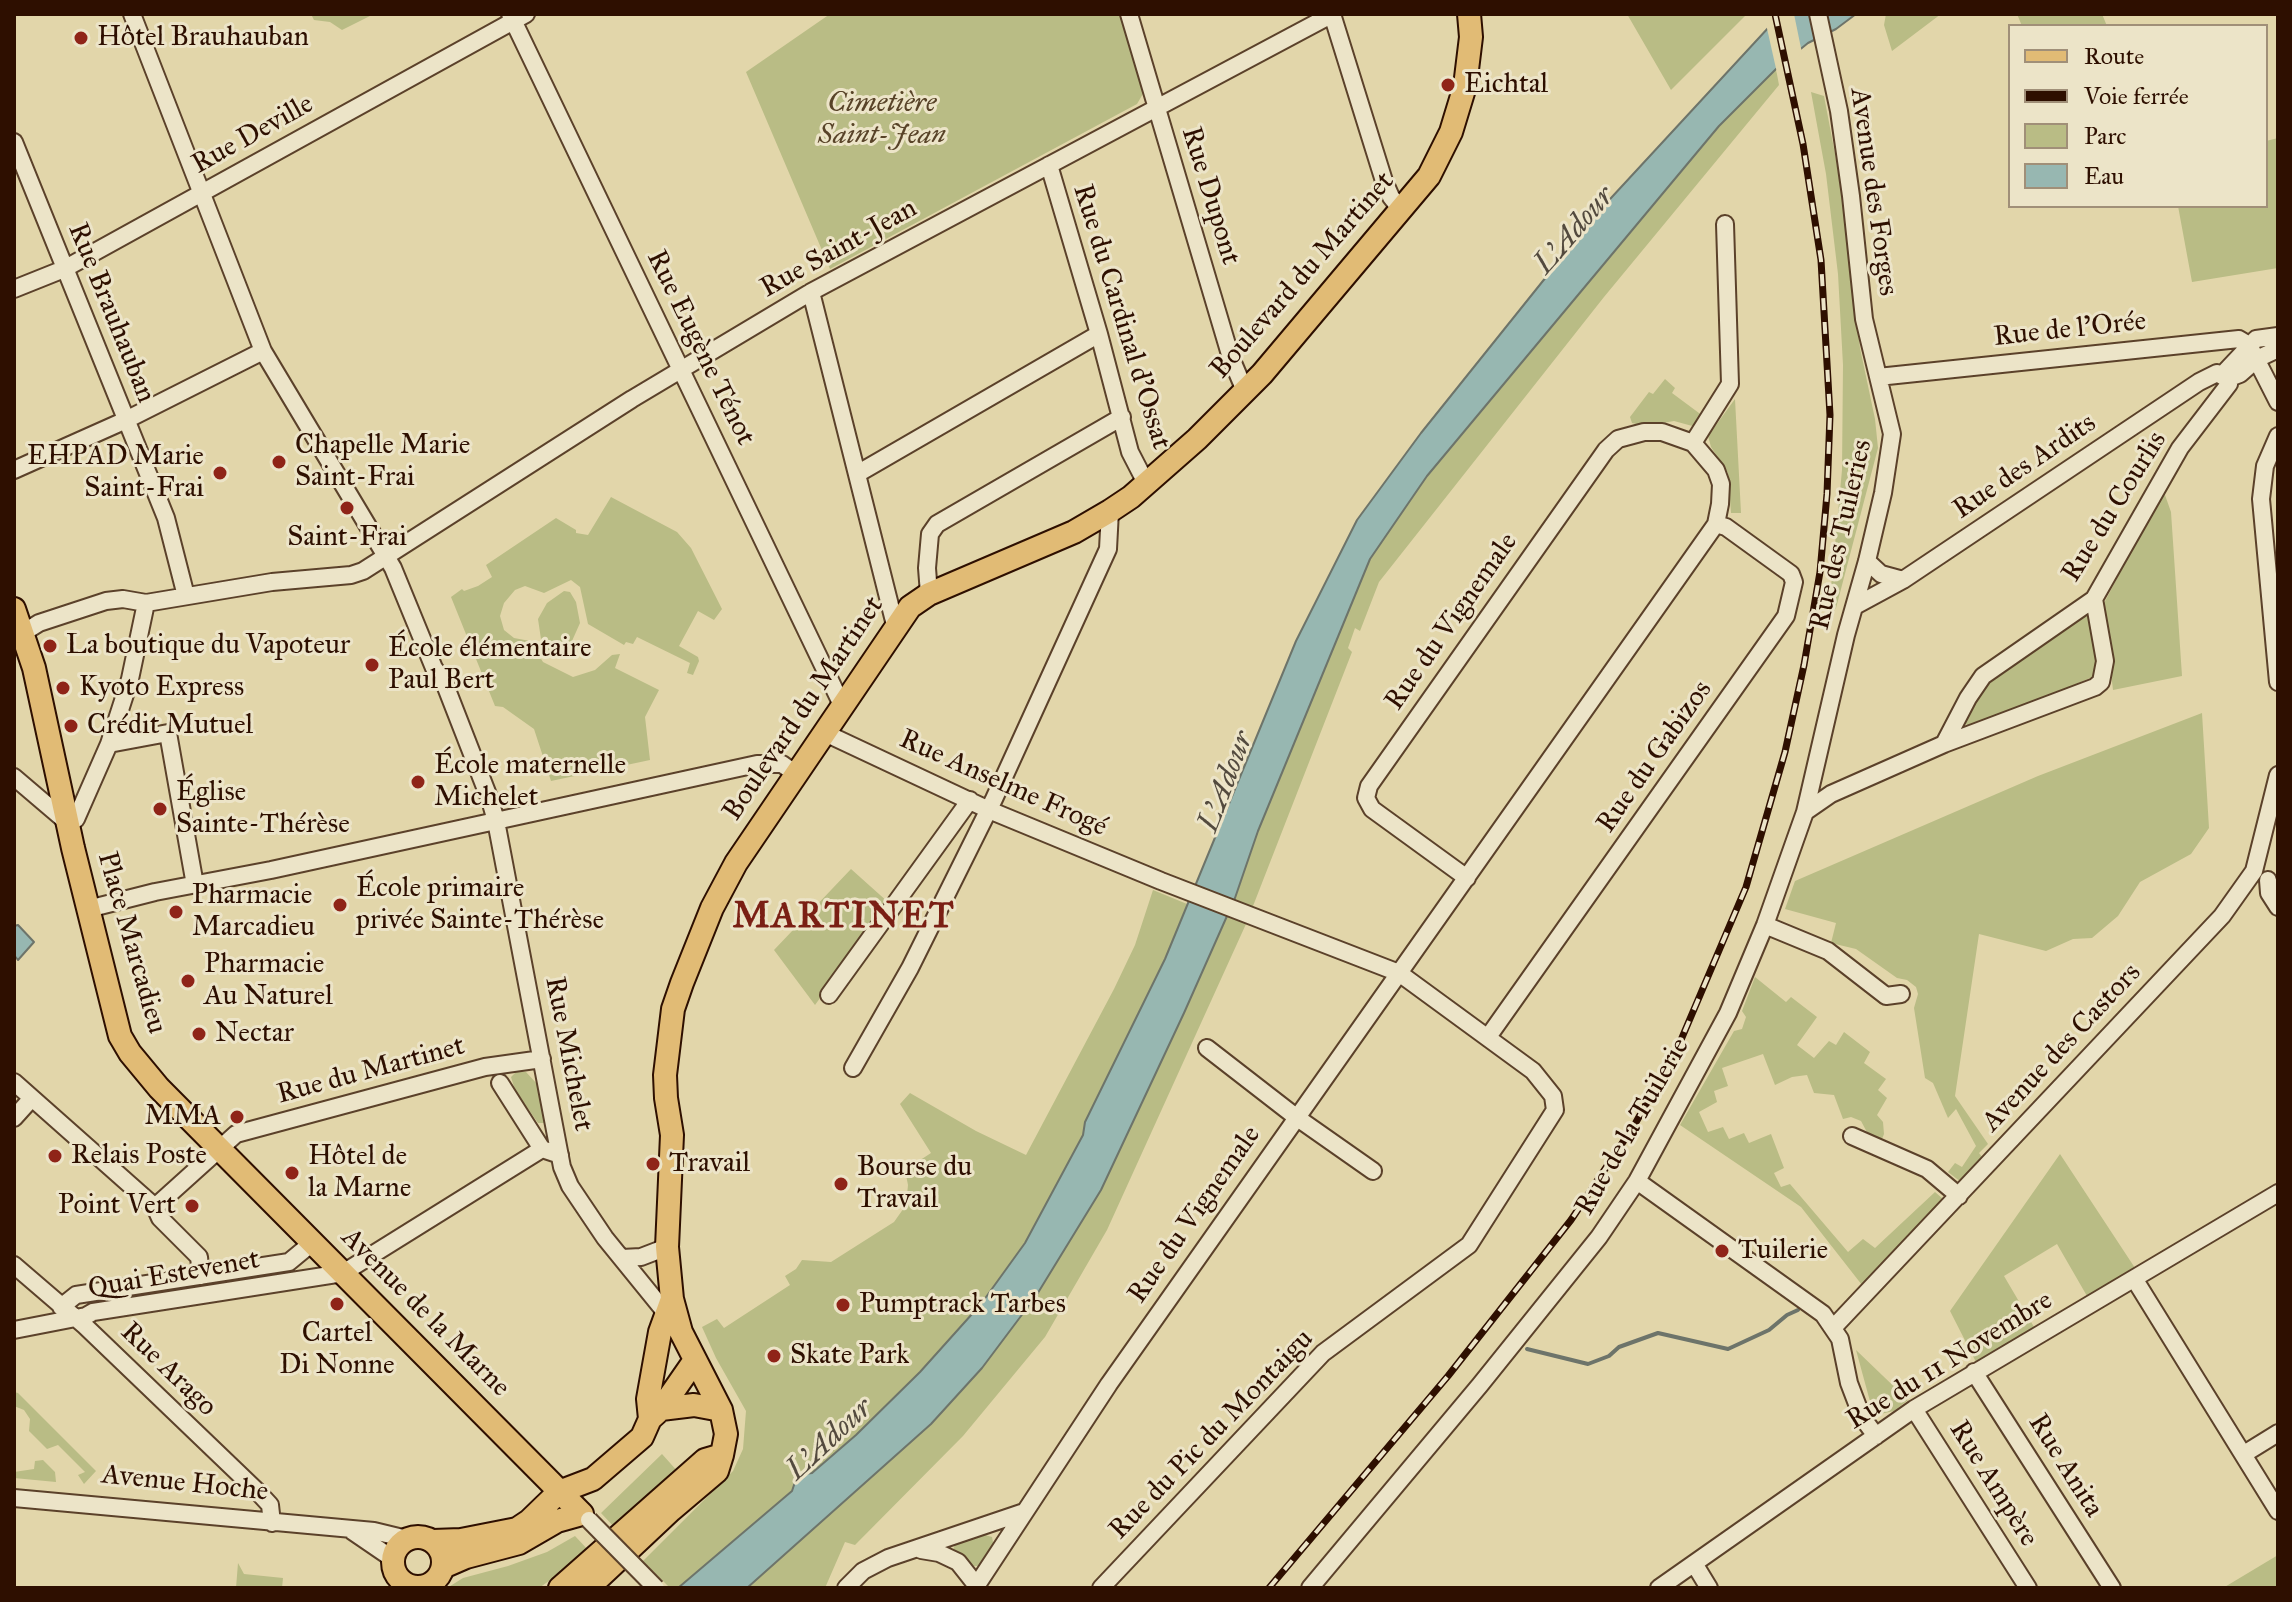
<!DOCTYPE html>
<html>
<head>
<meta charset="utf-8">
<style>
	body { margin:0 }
	#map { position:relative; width:2292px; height:1602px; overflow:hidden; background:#e2d6aa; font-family:"IM FELL Great Primer",serif }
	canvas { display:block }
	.frame { position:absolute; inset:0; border:16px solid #2e0f00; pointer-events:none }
	.legend { position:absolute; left:2008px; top:24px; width:260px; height:184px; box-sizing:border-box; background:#ece4c8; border:2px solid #a08f78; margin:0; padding:10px 14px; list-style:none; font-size:24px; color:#2e0f00 }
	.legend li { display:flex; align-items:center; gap:16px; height:40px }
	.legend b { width:40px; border:2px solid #a08f78 }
</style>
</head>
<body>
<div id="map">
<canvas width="2292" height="1602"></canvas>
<div class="frame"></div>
<ul class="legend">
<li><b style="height:10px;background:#e1bb75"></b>Route</li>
<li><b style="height:10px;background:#2e0f00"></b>Voie ferrée</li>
<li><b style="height:22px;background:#b9bc85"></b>Parc</li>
<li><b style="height:22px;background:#97b7b1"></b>Eau</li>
</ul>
</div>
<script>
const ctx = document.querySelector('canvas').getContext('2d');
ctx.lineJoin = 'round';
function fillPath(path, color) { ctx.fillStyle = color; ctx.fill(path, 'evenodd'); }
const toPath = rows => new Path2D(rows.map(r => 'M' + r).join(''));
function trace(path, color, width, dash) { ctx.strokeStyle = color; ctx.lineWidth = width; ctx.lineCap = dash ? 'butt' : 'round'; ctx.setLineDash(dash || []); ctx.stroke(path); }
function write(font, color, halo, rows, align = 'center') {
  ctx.font = font + ' "IM FELL Great Primer",serif'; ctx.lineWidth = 6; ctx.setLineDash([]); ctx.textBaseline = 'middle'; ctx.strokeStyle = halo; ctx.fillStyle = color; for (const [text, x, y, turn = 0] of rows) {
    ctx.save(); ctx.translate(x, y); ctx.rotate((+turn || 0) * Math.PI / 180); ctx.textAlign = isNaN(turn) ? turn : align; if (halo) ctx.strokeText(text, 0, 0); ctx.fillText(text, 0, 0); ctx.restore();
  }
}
fillPath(toPath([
	[311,14,374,14,342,30,330,22,314,20],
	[830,14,1120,14,1144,92,1137,104,830,269,746,72],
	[1627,14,1747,14,1671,90],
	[1886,14,1941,14,1892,51,1884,25],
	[2017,14,2102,14,2107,26,2022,26],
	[1776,69,1779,85,1604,297,1379,582,1360,631,1355,628,1348,648,1352,652,1246,924,1107,1230,1045,1337,963,1436,855,1545,845,1542,825,1588,747,1588,931,1424,982,1368,1235,898,1258,831,1370,559,1427,476,1493,395,1719,126],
	[1811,92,1824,96,1835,154,1844,209,1860,348,1875,419,1878,448,1836,608,1828,619,1842,470,1843,365,1838,274,1826,174],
	[2278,138,2278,268,2192,282,2178,206,2266,206,2266,141],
	[1665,379,1675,388,1672,393,1703,416,1696,427,1674,421,1646,426,1632,423,1630,417,1649,392,1653,394],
	[1735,399,1741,513,1731,513,1728,473,1711,447,1708,436],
	[2165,495,2171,512,2182,676,2113,690,2103,605,2160,497],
	[611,497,677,532,691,548,722,609,714,620,698,611,679,646,698,657,699,661,693,675,687,673,690,663,637,637,633,644,626,642,624,645,588,624,580,587,571,580,544,593,525,586,515,590,504,603,500,616,504,630,514,638,530,641,543,662,573,677,595,670,612,655,620,654,615,668,659,690,645,717,650,760,551,781,534,729,503,707,495,706,451,597,462,589,464,591,478,586,492,577,486,565,556,518,576,530,576,533,588,535],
	[564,591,570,592,576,602,580,623,572,641,551,656,542,646,538,619,547,603],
	[2085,614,2090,620,2098,655,2097,675,1982,724,1970,727,1963,722,1976,698,1992,678],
	[2202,713,2209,828,2191,854,2140,882,2118,916,2092,938,2073,939,2046,951,1979,934,1955,1096,1988,1144,1979,1153,1982,1157,1961,1182,1948,1172,1955,1163,1962,1167,1976,1146,1956,1109,1948,1118,1933,1083,1925,1078,1914,1008,1918,994,1916,987,1907,980,1897,978,1856,949,1831,943,1836,923,1785,909,1795,881,2038,776],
	[851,869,889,903,815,1005,774,950],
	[1153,890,1187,904,1165,959,1085,1122,1083,1135,1025,1243,981,1304,920,1372,856,1435,812,1473,804,1474,795,1482,793,1491,678,1588,670,1588,643,1561,733,1471,743,1449,746,1411,716,1358,702,1327,717,1319,724,1328,790,1285,785,1276,796,1269,802,1260,831,1262,894,1222,906,1205,908,1185,905,1170,931,1153,900,1104,910,1093,976,1131,1026,1155,1114,989,1135,945],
	[1755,977,1786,1002,1791,997,1817,1017,1797,1045,1814,1058,1829,1041,1836,1045,1844,1032,1870,1052,1864,1063,1886,1079,1878,1090,1887,1098,1877,1115,1883,1122,1884,1134,1882,1139,1869,1136,1861,1121,1851,1117,1843,1119,1834,1095,1814,1093,1807,1075,1792,1077,1775,1085,1763,1054,1722,1068,1728,1086,1714,1091,1717,1102,1699,1112,1708,1132,1723,1127,1729,1139,1744,1133,1749,1143,1771,1134,1784,1168,1774,1173,1781,1187,1790,1184,1848,1252,1863,1239,1875,1248,1935,1192,1943,1199,1862,1285,1801,1207,1680,1125,1734,1031,1742,1029,1746,1017,1742,1011],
	[516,1072,526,1072,538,1085,546,1123,538,1123,515,1090,511,1077],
	[2060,1154,2135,1268,2087,1296,2057,1244,2004,1276,2034,1327,1976,1362,1950,1311],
	[1856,1350,1908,1400,1894,1411,1880,1414,1871,1405],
	[14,1392,18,1393,96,1471,84,1484,78,1475,85,1472,58,1445,47,1449,29,1431,30,1419,24,1410,14,1406],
	[662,1454,679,1473,615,1528,601,1513],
	[43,1460,55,1472,56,1482,14,1478,14,1472,34,1469,35,1461],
	[985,1535,992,1537,994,1548,982,1566,974,1566,953,1550,955,1544],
	[575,1536,590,1552,539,1588,447,1588,463,1578,508,1566,547,1552],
	[2278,1555,2278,1588,2223,1588],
	[238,1563,244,1574,283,1578,282,1588,236,1588]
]), '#b9bc85');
const water = toPath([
	[1781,14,1856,14,1836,29,1808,43,1776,69,1719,126,1427,476,1370,559,1258,831,1235,898,1184,1013,1101,1190,1036,1296,982,1368,931,1424,747,1588,678,1588,792,1491,795,1482,805,1474,812,1473,856,1435,920,1372,981,1304,1025,1243,1083,1135,1085,1122,1165,959,1296,641,1357,520,1421,433,1599,211,1781,14],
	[18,925,34,942,18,960,14,955,14,926,18,925]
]);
fillPath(water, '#97b7b1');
trace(water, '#6d746a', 2);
fillPath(toPath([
	[1775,14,1794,14,1802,53,1777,73,1766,24]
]), '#e2d6aa');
trace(toPath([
	[1527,1349,1588,1364,1609,1356,1619,1347,1658,1333,1728,1349,1769,1330,1787,1315,1798,1310]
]), '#6d746a', 4);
const minor = toPath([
	[132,14,263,351,393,568,434,668,444,682,490,800,496,821,562,1167,570,1186,605,1238,670,1318],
	[510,14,842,705],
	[1129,14,1231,358,1245,391],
	[1332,14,1384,181,1391,197,1402,211],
	[14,142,166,518,186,596],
	[1049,165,1099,334,1130,452,1146,483],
	[14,289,64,269,526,14],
	[811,292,895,625],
	[2222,375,2256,339,2278,336],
	[1878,377,2239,339,2249,345,2278,402],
	[2227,379,2240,374,2257,359,2278,349],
	[2278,436,2265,466,2261,499,2278,682],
	[14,470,126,420,263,351],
	[857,474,1099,334],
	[1867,561,1881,574,1903,580],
	[929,594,927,568,930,534,937,524,1122,417],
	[1855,606,1903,580,2199,382,2217,373,2227,379],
	[15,638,39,623,106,601,123,599,146,603,272,582,351,575,363,571,632,399,811,292,1333,14],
	[825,733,989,810,1161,881,1399,973,1533,1071,1553,1096,1555,1110,1469,1245,1323,1353,1101,1588],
	[109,744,168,733,195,885],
	[1944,744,2095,687,2101,682,2105,661,2094,599],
	[14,777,68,823,76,819,109,744,130,679,146,603],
	[1805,812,1831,794,1944,744,1968,698,1983,676,2094,599,2180,448,2229,384,2227,379],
	[1467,878,1372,809,1366,798,1369,786,1606,450,1618,439,1644,432,1662,432,1693,443,1730,384,1725,224],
	[2268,880,2269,893,2278,907],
	[88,909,155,892,271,870,757,764,782,764,796,774],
	[1765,925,1828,951,1886,996,1901,994],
	[829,995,970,800],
	[1488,1037,1786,616,1794,582,1791,574,1726,527,1716,524],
	[1207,1048,1296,1117,1373,1171],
	[853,1068,910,968,994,799,1108,549,1110,511],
	[14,1082,155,1207,236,1134,485,1067,542,1059],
	[500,1083,542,1149],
	[14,1118,32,1098],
	[1852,1136,1927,1169,1959,1196],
	[1637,1181,1823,1314,1840,1339,1849,1383,1862,1417,1876,1436],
	[155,1207,160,1218,199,1257,201,1276],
	[622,1258,641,1257,667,1247],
	[14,1265,85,1326,258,1492,270,1505,272,1523],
	[2135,1280,2278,1511],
	[61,1307,76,1295,289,1262,312,1243],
	[1833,1328,2222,916,2254,871,2278,775],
	[14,1330,86,1316,93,1312,343,1273,542,1149,560,1155],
	[1974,1372,2112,1588],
	[1914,1409,2028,1588],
	[2244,1454,2278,1433],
	[14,1498,374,1531,407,1539],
	[352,1531,393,1559],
	[921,1550,939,1553,958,1562,977,1586],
	[1695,1565,1709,1588],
	[846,1588,863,1571,888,1558,1024,1512],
	[975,1588,1109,1384,1716,524,1720,504,1721,484,1716,470,1693,443],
	[1310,1588,1480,1385,1599,1237,1637,1181,1728,1013,1765,925,1805,812,1846,635,1867,561,1883,493,1892,434,1864,319,1851,196,1839,111,1818,14],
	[1659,1588,1914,1409,2278,1193]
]);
const major = toPath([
	[14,609,34,668,73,848,120,1036,130,1053,159,1088,582,1514],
	[661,1409,694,1405,721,1410],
	[650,1419,661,1409,695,1360],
	'393 1562a25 25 0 1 1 50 0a25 25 0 1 1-50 0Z',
	[433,1541,461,1540,517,1529,529,1521,559,1492,593,1479,642,1437,650,1419,648,1399,660,1332,672,1299],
	[443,1567,466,1557,519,1543,557,1521,582,1514],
	[560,1588,705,1460,722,1455],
	[588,1588,671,1510,717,1471,722,1455,726,1434,721,1410,681,1332,672,1299,667,1247,672,1135,666,1098,665,1075,673,1009,682,983,712,908,736,863,910,607,929,594,1074,532,1110,511,1131,497,1197,439,1262,374,1429,176,1451,132,1465,86,1471,37,1469,14]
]);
trace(minor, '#5b412a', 20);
trace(major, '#2e0f00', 26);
trace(minor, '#ece4c8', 16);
trace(major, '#e1bb75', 22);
const rail = toPath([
	[1269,1588,1448,1376,1571,1220,1635,1124,1678,1047,1746,887,1785,752,1804,665,1820,572,1827,494,1830,415,1821,260,1803,144,1775,14]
]);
trace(rail, '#2e0f00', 7);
trace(rail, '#ece4c8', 4, [12]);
const minorBridge = toPath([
	[589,1520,656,1588]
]);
trace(minorBridge, '#5b412a', 20, []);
trace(minorBridge, '#ece4c8', 16);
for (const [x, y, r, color] of [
	[81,38,8,"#8f2418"],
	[1448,85,8,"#8f2418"],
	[279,462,8,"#8f2418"],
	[220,473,8,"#8f2418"],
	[347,508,8,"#8f2418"],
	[50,646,8,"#8f2418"],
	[372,665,8,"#8f2418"],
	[63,688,8,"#8f2418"],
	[71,726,8,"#8f2418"],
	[418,782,8,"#8f2418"],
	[160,809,8,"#8f2418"],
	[340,905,8,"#8f2418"],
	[176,912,8,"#8f2418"],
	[188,981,8,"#8f2418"],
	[199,1034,8,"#8f2418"],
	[237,1117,8,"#8f2418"],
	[55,1156,8,"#8f2418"],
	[653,1164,8,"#8f2418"],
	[292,1173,8,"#8f2418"],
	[841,1184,8,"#8f2418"],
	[192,1206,8,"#8f2418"],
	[1722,1251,8,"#8f2418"],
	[337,1304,8,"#8f2418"],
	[843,1305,8,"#8f2418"],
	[774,1356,8,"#8f2418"]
]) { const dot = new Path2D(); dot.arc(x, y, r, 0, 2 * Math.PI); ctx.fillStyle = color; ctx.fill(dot); trace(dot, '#ece4c8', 3); }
write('28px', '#2e0f00', '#ece4c8', [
	["Hôtel Brauhauban",97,38],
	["Eichtal",1464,85],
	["Chapelle Marie",295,446],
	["Saint-Frai",295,478],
	["EHPAD Marie",204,457,"right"],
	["Saint-Frai",204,489,"right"],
	["Saint-Frai",347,538,"center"],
	["La boutique du Vapoteur",66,646],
	["École élémentaire",388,649],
	["Paul Bert",388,681],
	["Kyoto Express",79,688],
	["Crédit Mutuel",87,726],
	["École maternelle",434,766],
	["Michelet",434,798],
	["Église",176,793],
	["Sainte-Thérèse",176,825],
	["École primaire",356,889],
	["privée Sainte-Thérèse",356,921],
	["Pharmacie",192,896],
	["Marcadieu",192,928],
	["Pharmacie",204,965],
	["Au Naturel",204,997],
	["Nectar",215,1034],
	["MMA",221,1117,"right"],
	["Relais Poste",71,1156],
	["Hôtel de",308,1157],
	["la Marne",308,1189],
	["Travail",669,1164],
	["Bourse du",857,1168],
	["Travail",857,1200],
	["Point Vert",176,1206,"right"],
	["Tuilerie",1738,1251],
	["Pumptrack Tarbes",859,1305],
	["Cartel",337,1334,"center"],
	["Di Nonne",337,1366,"center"],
	["Skate Park",790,1356]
], 'left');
write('italic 28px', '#584328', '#ece4c8', [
	["Cimetière",882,104],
	["Saint-Jean",882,136]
]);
write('28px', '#2e0f00', '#ece4c8', [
	["Rue Deville",253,135,-29],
	["Avenue des Forges",1873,192,82],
	["Rue Dupont",1210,196,73],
	["Rue Saint-Jean",839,249,-29],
	["Boulevard du Martinet",1303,276,-49],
	["Rue Brauhauban",111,313,68],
	["Rue du Cardinal d'Ossat",1121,317,73],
	["Rue de l'Orée",2070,330,-6],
	["Rue Eugène Ténot",700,348,64],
	["Rue des Ardits",2025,467,-34],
	["Rue du Courlis",2115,507,-58],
	["Rue des Tuileries",1842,535,-77],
	["Rue du Vignemale",1452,622,-55],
	["Boulevard du Martinet",804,709,-56],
	["Rue du Gabizos",1655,757,-55],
	["Rue Anselme Frogé",1003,784,24],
	["Place Marcadieu",131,943,74],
	["Avenue des Castors",2062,1048,-47],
	["Rue Michelet",568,1054,79],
	["Rue du Martinet",371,1071,-15],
	["Rue de la Tuilerie",1633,1127,-60],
	["Rue du Vignemale",1195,1215,-55],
	["Quai Estevenet",174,1275,-10],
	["Avenue de la Marne",425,1313,45],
	["Rue du 11 Novembre",1950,1361,-32],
	["Rue Arago",168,1370,44],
	["Rue du Pic du Montaigu",1212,1435,-46],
	["Rue Anita",2065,1466,58],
	["Avenue Hoche",185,1484,6],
	["Rue Ampère",1993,1484,58]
]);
write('italic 30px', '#534a3e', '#ece4c8', [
	["L'Adour",1575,231,-49],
	["L'Adour",1227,782,-69],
	["L'Adour",830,1440,-43]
]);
ctx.letterSpacing = '2px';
write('bold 36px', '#7a1f14', '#ece4c8', [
	["MARTINET",844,918]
]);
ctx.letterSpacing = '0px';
</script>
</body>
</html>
